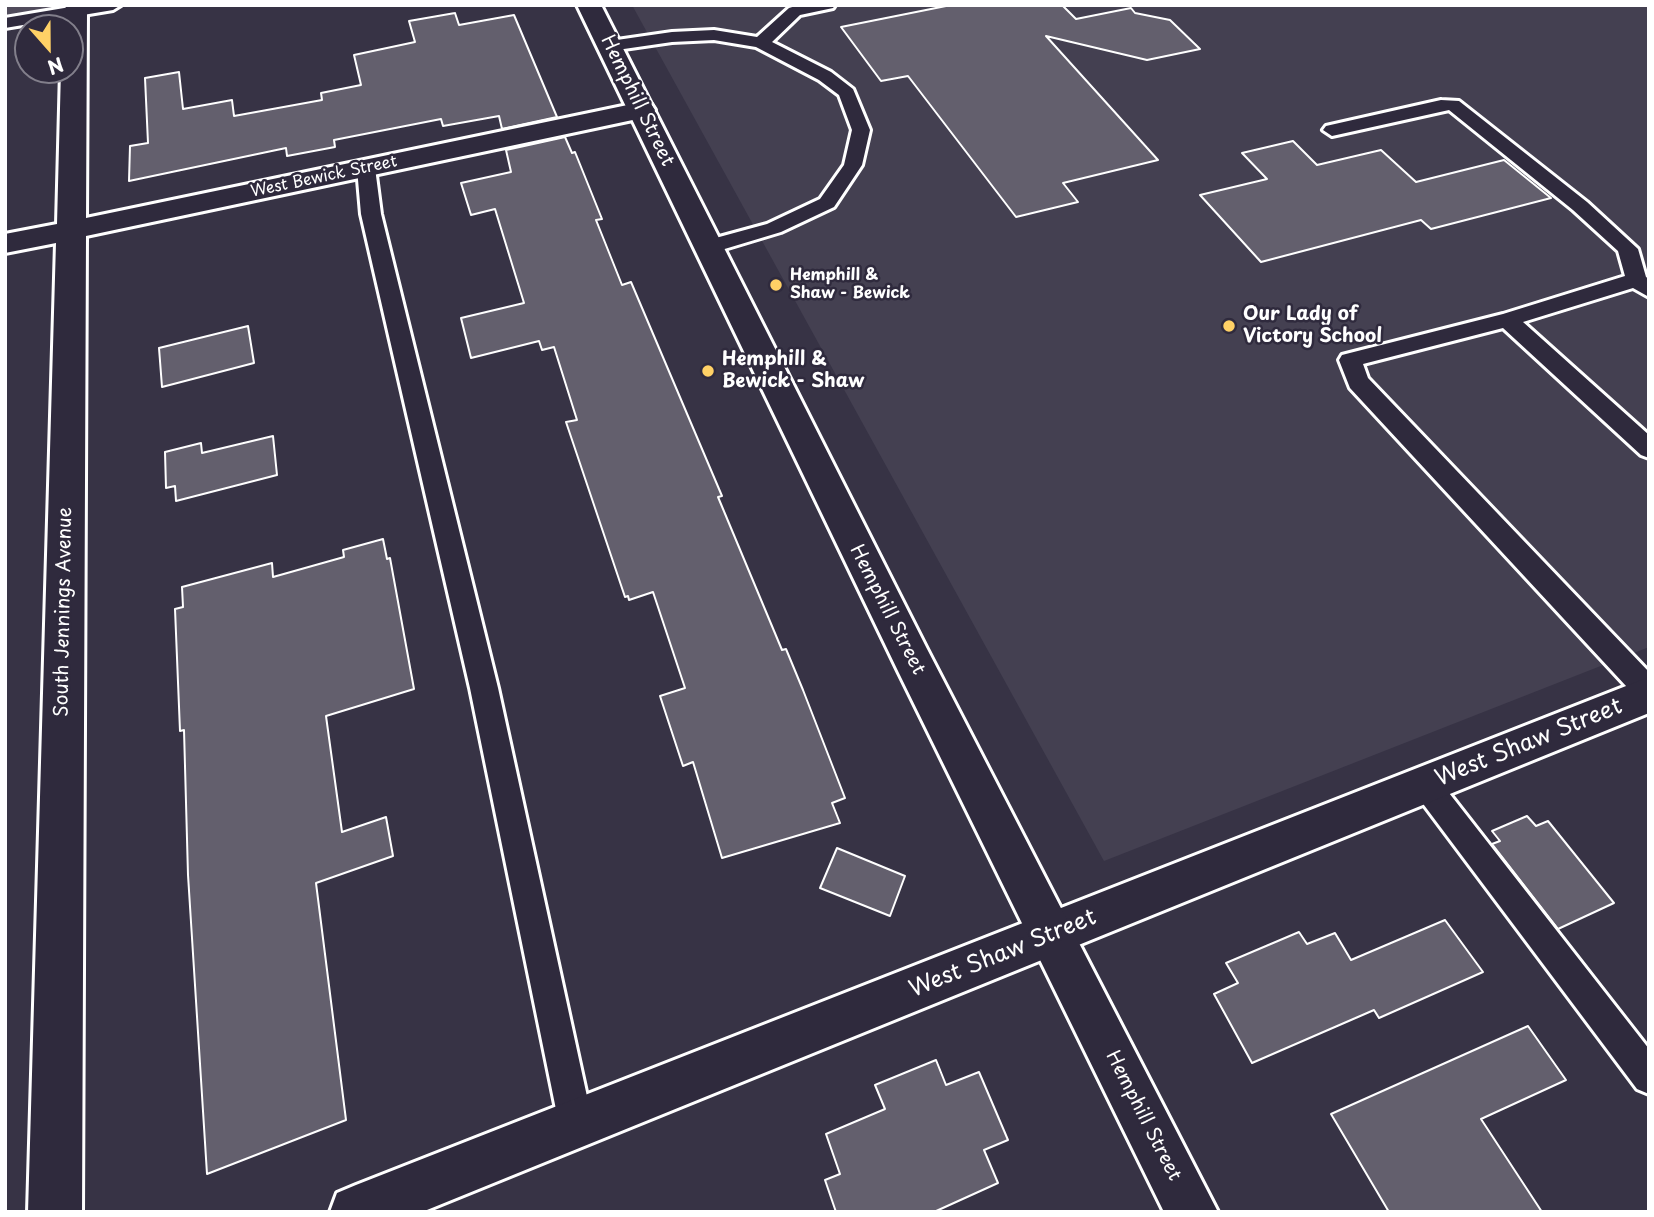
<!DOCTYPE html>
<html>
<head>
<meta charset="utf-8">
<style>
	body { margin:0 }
	#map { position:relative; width:1654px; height:1217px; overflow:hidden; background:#373345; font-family:"Playpen Sans",sans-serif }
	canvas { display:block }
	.frame { position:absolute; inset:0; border:7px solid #fff; pointer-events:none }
	.north { position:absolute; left:14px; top:14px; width:70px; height:70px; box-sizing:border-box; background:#2f2a3d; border:2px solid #827f8b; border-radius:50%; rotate:159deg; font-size:19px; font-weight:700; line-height:28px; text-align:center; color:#fff }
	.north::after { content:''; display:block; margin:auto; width:24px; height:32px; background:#ffd166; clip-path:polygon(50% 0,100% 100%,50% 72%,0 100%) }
</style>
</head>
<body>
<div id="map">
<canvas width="1654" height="1217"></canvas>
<div class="frame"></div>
<div class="north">N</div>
</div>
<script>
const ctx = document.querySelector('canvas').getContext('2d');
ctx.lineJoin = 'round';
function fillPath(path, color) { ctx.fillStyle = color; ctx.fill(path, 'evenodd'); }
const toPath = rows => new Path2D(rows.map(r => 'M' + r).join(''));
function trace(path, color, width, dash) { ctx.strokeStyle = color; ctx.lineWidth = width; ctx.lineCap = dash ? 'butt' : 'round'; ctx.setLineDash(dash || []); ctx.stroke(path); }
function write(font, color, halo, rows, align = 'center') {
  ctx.font = font + ' "Playpen Sans",sans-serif'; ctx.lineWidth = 5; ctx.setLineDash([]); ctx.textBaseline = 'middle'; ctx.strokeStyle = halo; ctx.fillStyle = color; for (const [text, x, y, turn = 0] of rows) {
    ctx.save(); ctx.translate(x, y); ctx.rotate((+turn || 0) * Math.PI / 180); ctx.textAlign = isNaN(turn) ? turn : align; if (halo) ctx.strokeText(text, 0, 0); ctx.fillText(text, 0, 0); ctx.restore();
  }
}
fillPath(toPath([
	[632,5,1649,5,1649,647,1104,861]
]), '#444051');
fillPath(toPath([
	[5,5,110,5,23,22,5,29]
]), '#514c5c');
const building = toPath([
	[951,5,1062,5,1076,19,1131,8,1135,13,1170,20,1200,49,1147,60,1046,36,1158,160,1063,183,1078,202,1016,217,908,76,881,81,841,27,951,5],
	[455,13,459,25,514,15,557,117,502,129,499,116,443,126,441,119,334,140,335,147,287,156,286,148,129,181,130,146,148,143,145,78,179,72,183,109,232,100,234,116,322,100,321,93,361,85,354,55,415,42,409,21,455,13],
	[565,137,572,153,575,152,602,219,596,220,622,285,631,282,722,496,718,497,782,650,786,649,803,690,845,798,832,803,840,823,722,858,693,762,683,766,660,696,685,688,653,592,629,600,628,596,625,597,566,422,577,420,554,347,542,350,539,341,471,358,461,318,524,303,495,209,471,215,461,183,511,172,506,150,565,137],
	[1293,141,1317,165,1381,150,1416,182,1504,160,1551,198,1431,229,1421,220,1261,262,1200,195,1267,179,1242,153,1293,141],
	[248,326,254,363,162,387,159,348,248,326],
	[273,436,277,475,176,501,175,486,166,488,165,452,201,443,202,453,273,436],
	[383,539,387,559,390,558,414,689,326,716,342,832,386,817,393,856,316,883,346,1120,207,1174,188,875,184,730,180,731,175,609,183,607,182,587,272,563,273,577,344,557,343,550,383,539],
	[1527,816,1536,826,1548,821,1614,903,1558,929,1492,844,1500,841,1492,831,1527,816],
	[837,848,905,876,890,916,820,888,837,848],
	[1445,920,1483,972,1379,1018,1374,1010,1252,1063,1214,994,1238,983,1226,963,1299,932,1307,944,1335,933,1351,960,1445,920],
	[1528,1026,1566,1080,1481,1119,1542,1212,1389,1212,1331,1114,1528,1026],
	[936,1060,946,1085,979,1072,1008,1140,984,1150,998,1183,934,1212,836,1212,825,1180,840,1174,826,1134,885,1109,875,1085,936,1060]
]);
fillPath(building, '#635f6d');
trace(building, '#fff', 2);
const service = toPath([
	[82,5,121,5,113,10,5,28,5,18,82,5],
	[799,5,835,5,833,8,800,15,772,42,831,72,853,89,870,130,862,165,834,207,781,232,708,254,701,252,698,247,701,242,767,224,820,199,844,165,852,130,839,95,819,80,756,47,714,40,672,42,610,51,602,46,610,41,672,32,714,30,757,37,789,8,799,5],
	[1441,100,1459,101,1587,202,1638,249,1646,277,1649,279,1649,297,1633,288,1523,322,1649,435,1649,458,1641,455,1503,328,1363,364,1368,378,1649,672,1649,703,1639,700,1350,388,1339,360,1342,355,1503,314,1625,276,1618,251,1573,210,1449,110,1332,136,1323,130,1326,126,1441,100],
	[366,162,375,168,381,214,498,688,593,1124,588,1136,576,1141,564,1136,559,1124,470,688,361,214,357,168,366,162],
	[1425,771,1435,775,1649,1049,1649,1094,1637,1089,1415,793,1410,784,1415,775,1425,771]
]);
const minor = toPath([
	[77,5,84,7,87,12,86,218,642,102,651,104,655,110,651,116,642,118,86,236,82,1212,28,1212,56,243,5,253,5,234,57,224,61,70,70,70,70,28,62,28,63,12,66,7,77,5],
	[1649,677,1649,713,422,1212,330,1212,337,1193,356,1185,1649,677]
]);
const secondary = toPath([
	[577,5,601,5,927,649,1218,1212,1164,1212,899,673,577,5]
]);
trace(service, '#fff', 6);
trace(minor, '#fff', 6);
trace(secondary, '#fff', 6);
fillPath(service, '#2f2a3d');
fillPath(minor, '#2f2a3d');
fillPath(secondary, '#2f2a3d');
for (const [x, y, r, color] of [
	[776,285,7,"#ffd166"],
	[1229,326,7,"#ffd166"],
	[708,371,7,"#ffd166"]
]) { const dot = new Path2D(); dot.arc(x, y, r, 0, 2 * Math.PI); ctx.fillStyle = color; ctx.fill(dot); trace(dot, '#2f2a3d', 2.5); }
write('16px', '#fff', '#2f2a3d', [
	["West Bewick Street",324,177,-12]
]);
write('bold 16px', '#fff', '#2f2a3d', [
	["Hemphill &",790,276],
	["Shaw - Bewick",790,294]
], 'left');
write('19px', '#fff', '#2f2a3d', [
	["Hemphill Street",637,101,64],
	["Hemphill Street",887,610,63],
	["South Jennings Avenue",64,612,-89],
	["Hemphill Street",1143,1116,63]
]);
write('bold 19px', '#fff', '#2f2a3d', [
	["Our Lady of",1243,315],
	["Victory School",1243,337],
	["Hemphill &",722,360],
	["Bewick - Shaw",722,382]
], 'left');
write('23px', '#fff', '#2f2a3d', [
	["West Shaw Street",1529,743,-22],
	["West Shaw Street",1003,954,-22]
]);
</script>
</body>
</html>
